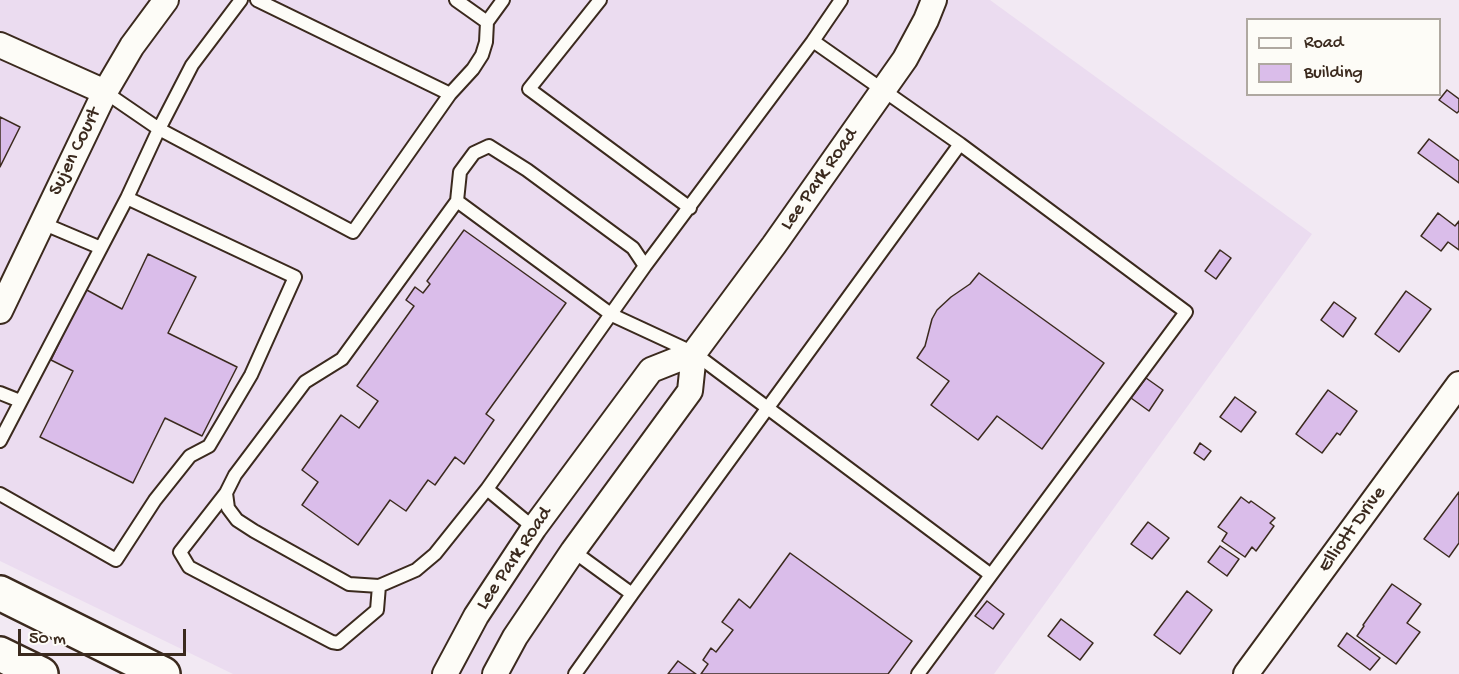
<!DOCTYPE html>
<html>
<head>
<meta charset="utf-8">
<style>
	body { margin:0 }
	#map { position:relative; width:1459px; height:674px; overflow:hidden; background:#f2e9f3; font-family:"Gochi Hand",sans-serif }
	canvas { display:block }
	.legend { position:absolute; left:1246px; top:18px; width:195px; height:78px; box-sizing:border-box; background:#fdfcf7; border:2px solid #afa8a0; margin:0; padding:8px 10px; list-style:none; font-size:18px; color:#3b2a1e }
	.legend li { display:flex; align-items:center; gap:12px; height:30px }
	.legend b { width:30px; border:2px solid #afa8a0 }
	.scale { position:absolute; left:18px; top:629px; width:168px; height:27px; box-sizing:border-box; border:3px solid #3b2a1e; border-top:0; padding-left:8px; font-size:18px; line-height:21px; white-space:nowrap; color:#3b2a1e; -webkit-text-stroke:4px #fdfcf7; paint-order:stroke }
</style>
</head>
<body>
<div id="map">
<canvas width="1459" height="674"></canvas>
<ul class="legend">
<li><b style="height:8px;background:#fdfcf7"></b>Road</li>
<li><b style="height:16px;background:#dabdea"></b>Building</li>
</ul>
<div class="scale">50 m</div>
</div>
<script>
const ctx = document.querySelector('canvas').getContext('2d');
ctx.lineJoin = 'round';
function fillPath(path, color) { ctx.fillStyle = color; ctx.fill(path, 'evenodd'); }
const toPath = rows => new Path2D(rows.map(r => 'M' + r).join(''));
function trace(path, color, width, dash) { ctx.strokeStyle = color; ctx.lineWidth = width; ctx.lineCap = dash ? 'butt' : 'round'; ctx.setLineDash(dash || []); ctx.stroke(path); }
function write(font, color, halo, rows, align = 'center') {
  ctx.font = font + ' "Gochi Hand",sans-serif'; ctx.lineWidth = 4.5; ctx.setLineDash([]); ctx.textBaseline = 'middle'; ctx.strokeStyle = halo; ctx.fillStyle = color; for (const [text, x, y, turn = 0] of rows) {
    ctx.save(); ctx.translate(x, y); ctx.rotate((+turn || 0) * Math.PI / 180); ctx.textAlign = isNaN(turn) ? turn : align; if (halo) ctx.strokeText(text, 0, 0); ctx.fillText(text, 0, 0); ctx.restore();
  }
}
fillPath(toPath([
	[0,0,990,0,1312,234,994,674,233,674,0,561]
]), '#ebdcf0');
const building = toPath([
	[1447,90,1459,99,1459,111,1457,113,1439,100,1447,90],
	[0,117,20,127,0,167,0,117],
	[1429,139,1459,161,1459,183,1418,153,1429,139],
	[1438,213,1455,226,1459,221,1459,250,1448,242,1441,251,1421,236,1438,213],
	[464,230,566,303,486,414,494,420,464,464,455,457,435,485,428,480,406,511,390,500,358,545,302,505,318,482,302,470,341,415,359,428,378,401,357,386,414,306,406,300,415,287,423,293,430,284,427,281,464,230],
	[1220,250,1231,258,1216,279,1205,271,1220,250],
	[148,254,196,277,168,333,237,367,202,436,165,418,133,483,40,437,73,371,51,360,85,289,122,309,148,254],
	[979,273,1104,363,1042,449,997,416,978,440,931,405,949,381,917,358,925,346,932,319,937,310,951,297,970,284,979,273],
	[1406,291,1431,309,1399,352,1375,334,1406,291],
	[1334,302,1356,318,1343,337,1321,320,1334,302],
	[1146,378,1163,390,1149,411,1131,398,1146,378],
	[1328,390,1357,411,1340,435,1337,433,1322,453,1296,434,1328,390],
	[1235,397,1256,412,1241,432,1220,417,1235,397],
	[1200,443,1211,451,1204,460,1194,453,1200,443],
	[1459,492,1459,543,1449,557,1424,539,1459,492],
	[1241,497,1249,503,1251,501,1275,518,1270,523,1274,526,1256,551,1252,547,1245,557,1222,541,1227,533,1218,527,1241,497],
	[1148,522,1169,538,1152,559,1131,544,1148,522],
	[1220,546,1239,559,1227,576,1208,562,1220,546],
	[790,553,912,641,888,674,701,674,708,664,703,660,711,648,716,652,733,630,722,622,739,599,750,608,790,553],
	[1392,584,1421,604,1407,623,1420,632,1396,664,1357,636,1364,626,1363,625,1392,584],
	[1187,591,1212,610,1180,654,1154,635,1187,591],
	[987,601,1004,614,993,629,975,616,987,601],
	[1061,619,1093,643,1080,660,1048,636,1061,619],
	[1347,633,1380,658,1370,670,1338,646,1347,633],
	[678,661,696,674,668,674,678,661]
]);
fillPath(building, '#dabdea');
trace(building, '#3b2a1e', 1.5);
const lane = toPath([
	[257,0,450,94],
	[456,0,487,22],
	[600,0,529,89,690,208],
	[813,41,841,0],
	[105,92,159,129,192,65,241,0],
	[960,144,1186,312,991,575],
	[127,198,159,129,353,232,450,94,473,69,482,55,486,42,487,22,503,0],
	[457,201,460,172,474,153,489,146,527,170,633,248,645,266],
	[42,223,101,248],
	[0,393,20,401],
	[0,441,127,198,295,277,251,375,209,446,190,456,155,500,116,560,0,494],
	[487,489,645,266,813,41,960,144,632,594,573,551],
	[226,493,180,552,189,567,332,642,338,643,377,610,379,586],
	[534,528,487,489,435,554,416,570,379,586,349,584,254,531,237,520,228,508,226,493,235,475,305,382,342,359,457,201,612,315,694,353,991,575,918,674],
	[575,674,632,594]
]);
const street = toPath([
	[0,45,105,92],
	[0,311,105,92,132,46,166,0],
	[445,674,476,616,534,528,651,370,694,353],
	[495,674,515,637,573,551,690,391,694,353,774,245,905,59,926,20,934,0],
	[1246,674,1459,384]
]);
const highway = toPath([
	[0,593,163,674],
	[0,654,41,674]
]);
trace(lane, '#3b2a1e', 16);
trace(street, '#3b2a1e', 28);
trace(highway, '#3b2a1e', 38);
trace(lane, '#fdfcf7', 12);
trace(street, '#fdfcf7', 24);
trace(highway, '#fdfcf7', 33);
write('20px', '#3b2a1e', '#fdfcf7', [
	["Sujen Court",76,152,-64],
	["Lee Park Road",820,180,-55],
	["Elliott Drive",1353,530,-54],
	["Lee Park Road",515,559,-56]
]);
</script>
</body>
</html>
